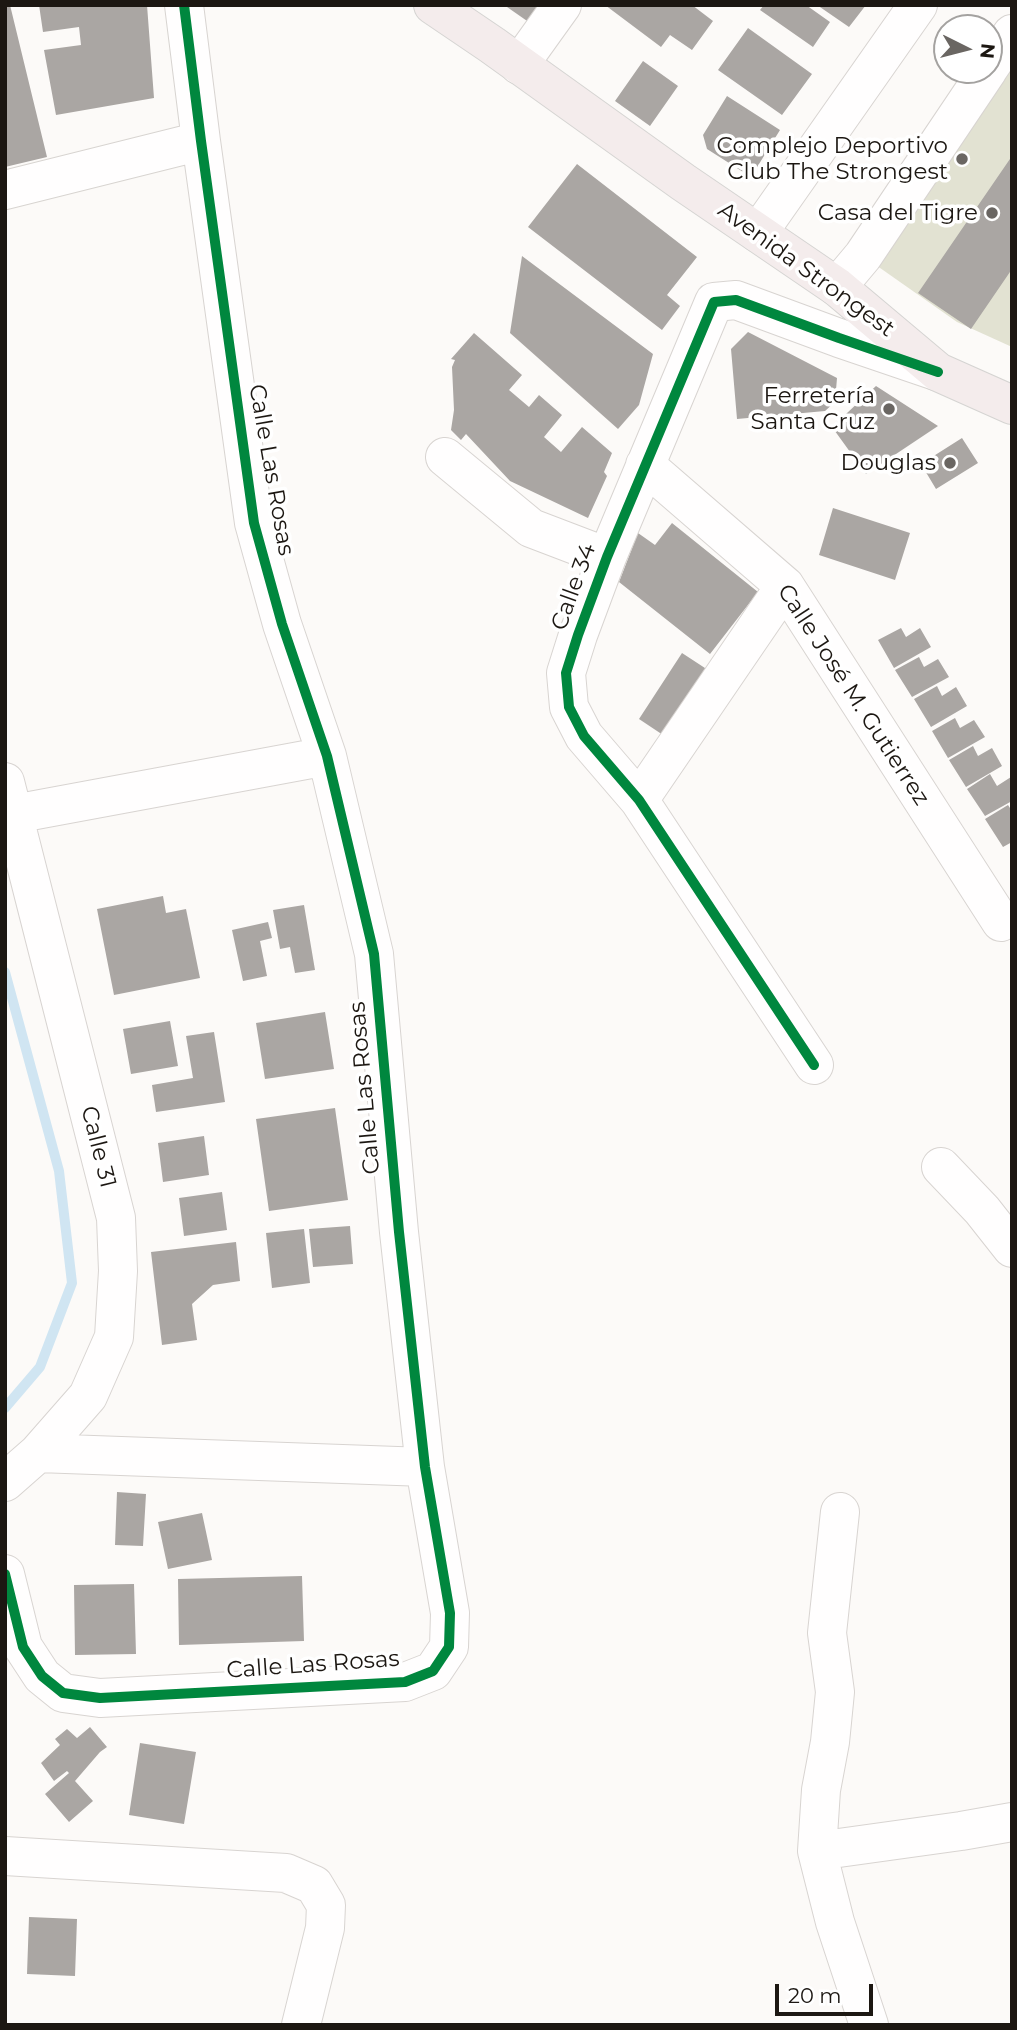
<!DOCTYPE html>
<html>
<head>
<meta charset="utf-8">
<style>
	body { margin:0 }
	#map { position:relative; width:1017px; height:2030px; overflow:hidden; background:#fcfaf8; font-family:Montserrat,sans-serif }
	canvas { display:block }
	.frame { position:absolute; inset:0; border:7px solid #1c1712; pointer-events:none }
	.north { position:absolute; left:933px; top:14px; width:70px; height:70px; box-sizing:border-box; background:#fff; border:2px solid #a4a2a0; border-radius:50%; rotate:96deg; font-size:19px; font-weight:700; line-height:28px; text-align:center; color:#1c1712 }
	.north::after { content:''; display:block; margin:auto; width:24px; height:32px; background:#6a6662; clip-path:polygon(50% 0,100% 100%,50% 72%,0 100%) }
	.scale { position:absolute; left:775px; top:1984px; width:98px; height:32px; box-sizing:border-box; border:4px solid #1c1712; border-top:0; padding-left:9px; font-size:21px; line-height:24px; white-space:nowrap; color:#1c1712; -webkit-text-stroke:5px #fff; paint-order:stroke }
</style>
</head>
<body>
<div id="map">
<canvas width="1017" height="2030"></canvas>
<div class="frame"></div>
<div class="north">N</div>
<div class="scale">20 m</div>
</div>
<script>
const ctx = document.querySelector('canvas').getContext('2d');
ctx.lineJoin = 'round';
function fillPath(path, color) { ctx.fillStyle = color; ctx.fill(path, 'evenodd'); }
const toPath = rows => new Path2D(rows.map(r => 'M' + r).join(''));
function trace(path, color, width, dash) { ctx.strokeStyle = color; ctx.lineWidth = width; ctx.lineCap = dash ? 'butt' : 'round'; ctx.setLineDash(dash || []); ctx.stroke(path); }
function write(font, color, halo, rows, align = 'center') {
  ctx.font = font + ' Montserrat,sans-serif'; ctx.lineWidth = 7; ctx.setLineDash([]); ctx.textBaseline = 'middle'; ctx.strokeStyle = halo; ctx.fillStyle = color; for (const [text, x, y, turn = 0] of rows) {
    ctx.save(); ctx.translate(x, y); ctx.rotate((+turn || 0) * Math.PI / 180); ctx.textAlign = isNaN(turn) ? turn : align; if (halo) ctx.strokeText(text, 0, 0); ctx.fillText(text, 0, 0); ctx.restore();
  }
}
fillPath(toPath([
	[1012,11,1012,347,957,322,863,256,989,45]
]), '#e2e2d2');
trace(toPath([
	[5,972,59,1171,72,1283,40,1367,5,1408]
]), '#d0e5f2', 10);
fillPath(toPath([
	[5,5,10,5,47,157,5,167],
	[39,5,147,5,154,98,56,115,44,50,81,45,79,27,43,32],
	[508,5,541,5,530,23,507,7],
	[605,5,692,5,713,21,692,50,670,35,661,47],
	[764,5,806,5,830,22,813,47,760,10],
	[817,5,866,5,849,27],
	[748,28,812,74,782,115,718,70],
	[643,61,678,86,650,126,615,101],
	[727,96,780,130,751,177,707,149,703,135],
	[1012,156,1012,269,971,329,918,293],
	[577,164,697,257,667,295,680,306,662,330,528,227],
	[522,256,653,354,639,405,618,429,510,333],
	[748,332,837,378,835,402,825,411,737,419,731,349],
	[474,333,522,375,509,390,529,407,539,395,562,415,544,437,561,452,582,427,612,453,604,472,607,476,588,518,510,481,466,434,461,440,451,430,454,410,452,367,455,360,451,359],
	[876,386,938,426,866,474,832,427],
	[962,438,978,463,936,489,921,464],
	[833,508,910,533,895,580,819,555],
	[672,523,758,592,710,654,619,582,638,533,655,545],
	[901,628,906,637,920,628,931,647,894,668,878,640],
	[682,653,708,670,666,737,639,719],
	[919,657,924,667,938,659,949,677,912,697,895,670],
	[937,686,942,696,956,687,967,706,931,727,914,699],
	[955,718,960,728,974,720,985,737,948,758,932,731],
	[973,746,978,756,992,748,1002,766,966,787,949,760],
	[990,774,997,786,1011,777,1012,801,985,816,967,789],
	[1008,805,1012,811,1012,842,1003,847,985,819],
	[163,896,166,913,186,909,200,978,114,995,97,909],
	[304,905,315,970,295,973,290,947,280,949,273,910],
	[268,922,272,938,260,941,267,976,243,981,232,930],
	[325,1012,334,1069,265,1079,256,1023],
	[170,1021,178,1066,131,1074,123,1029],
	[214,1032,225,1102,156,1112,152,1085,193,1078,186,1036],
	[335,1108,348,1200,269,1211,256,1119],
	[204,1136,209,1175,163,1182,158,1143],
	[222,1192,227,1230,184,1236,179,1198],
	[350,1226,353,1264,313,1267,309,1229],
	[304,1229,310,1283,272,1288,266,1233],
	[236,1242,240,1281,213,1285,192,1304,197,1340,162,1345,151,1252],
	[117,1492,146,1494,143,1546,115,1545],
	[202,1513,212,1560,168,1569,158,1522],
	[302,1576,304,1641,179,1645,178,1579],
	[134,1584,136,1654,75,1655,74,1585],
	[90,1727,107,1747,100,1752,75,1781,93,1801,69,1822,45,1794,69,1773,67,1771,54,1781,41,1763,60,1745,55,1739,67,1729,77,1738],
	[140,1743,196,1752,184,1824,129,1815],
	[29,1917,77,1919,75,1976,27,1974]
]), '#aaa6a3');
const minor = toPath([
	[519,65,562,5],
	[989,68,1012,34],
	[5,190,201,141],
	[758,233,918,5],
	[837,287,863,256,988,70],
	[445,457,531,528,607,557],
	[645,465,785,586,1001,922],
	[5,782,116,1218,118,1271,114,1337,88,1396,38,1453,5,1482],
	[639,800,785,586],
	[14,814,327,756],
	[814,1065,639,800,584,736,569,707,566,673,578,635,607,557,714,302,736,300,839,338,936,371],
	[941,1167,982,1210,1012,1248],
	[38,1453,425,1467],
	[840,1512,827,1633,835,1692,830,1742,821,1790,817,1851,835,1922,869,2025],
	[5,1574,23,1647,42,1676,63,1693,100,1698,405,1682,433,1671,449,1647,450,1613,425,1467,399,1232,374,954,327,756,282,624,254,523,201,141,184,5],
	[817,1851,961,1831,1012,1822],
	[5,1856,286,1873,314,1885,326,1905,325,1928,301,2025]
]);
const major = toPath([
	[433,5,492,45,683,182,837,287,938,372,1012,405]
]);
trace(minor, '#d8d4d1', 40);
trace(major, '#d5d4d2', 40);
trace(minor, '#fffefe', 38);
trace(major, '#f4ecec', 38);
trace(toPath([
	[814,1065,639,800,584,736,569,707,566,673,578,635,607,557,714,302,736,300,839,338,938,372],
	[5,1574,23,1647,42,1676,63,1693,100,1698,405,1682,433,1671,449,1647,450,1613,425,1467,399,1232,374,954,327,756,282,624,254,523,201,141,184,5]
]), '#00873e', 10);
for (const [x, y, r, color] of [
	[962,159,7,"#6a6662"],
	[992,213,7,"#6a6662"],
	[889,409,7,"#6a6662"],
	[950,463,7,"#6a6662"]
]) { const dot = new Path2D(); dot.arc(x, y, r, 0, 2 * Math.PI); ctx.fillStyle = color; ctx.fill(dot); trace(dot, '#fff', 2.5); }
write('23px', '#1c1712', '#fff', [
	["Complejo Deportivo",948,146],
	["Club The Strongest",948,172],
	["Casa del Tigre",978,213],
	["Ferretería",875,396],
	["Santa Cruz",875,422],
	["Douglas",936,463]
], 'right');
write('23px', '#1c1712', '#fff', [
	["Avenida Strongest",806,270,36],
	["Calle Las Rosas",271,470,80],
	["Calle 34",574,587,-70],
	["Calle José M. Gutierrez",853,695,57],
	["Calle Las Rosas",365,1088,-95],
	["Calle 31",98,1147,76],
	["Calle Las Rosas",313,1665,-4]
]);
</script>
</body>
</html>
